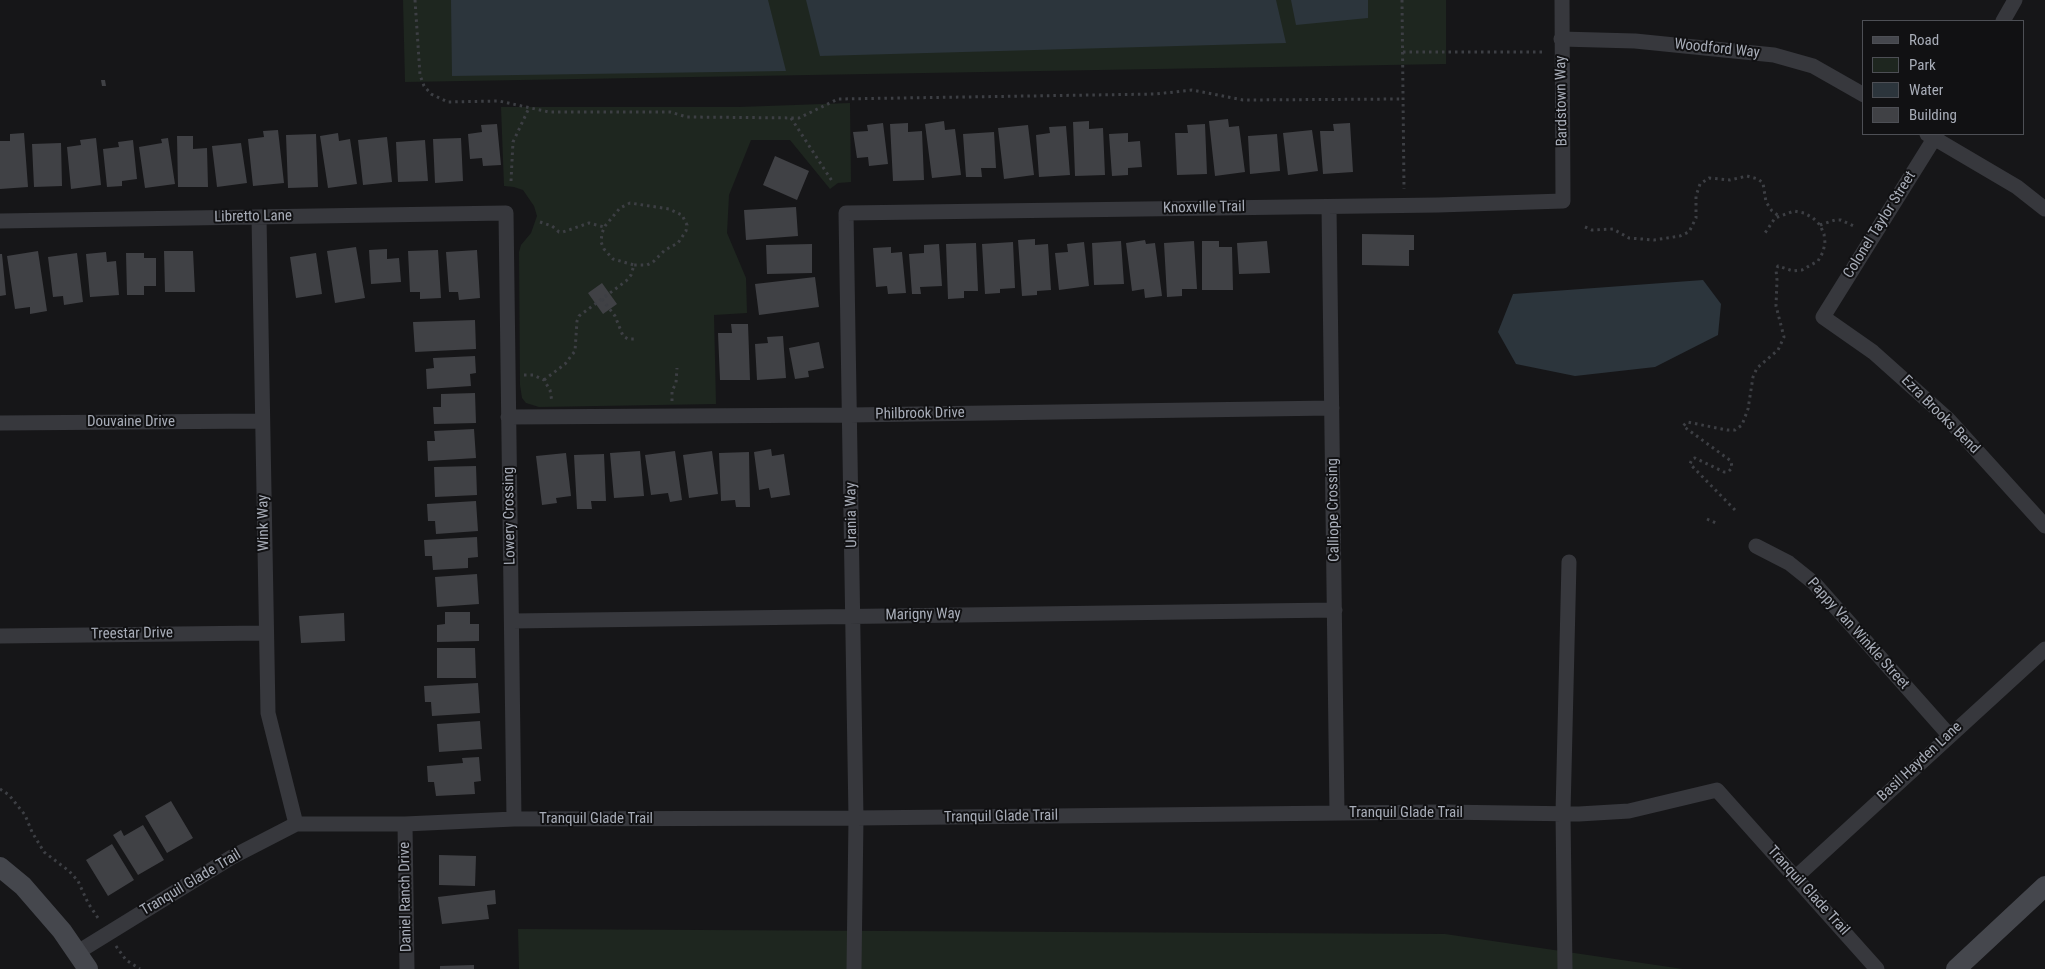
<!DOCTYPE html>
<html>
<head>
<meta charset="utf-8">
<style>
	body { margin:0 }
	#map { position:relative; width:2045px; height:969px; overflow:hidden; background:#161618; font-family:"Roboto Condensed",sans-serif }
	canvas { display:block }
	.legend { position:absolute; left:1862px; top:20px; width:162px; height:115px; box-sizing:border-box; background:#111113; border:1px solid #4d4f55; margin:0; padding:6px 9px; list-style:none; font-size:15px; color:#a8adb8 }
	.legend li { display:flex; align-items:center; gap:10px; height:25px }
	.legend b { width:25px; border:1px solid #4d4f55 }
</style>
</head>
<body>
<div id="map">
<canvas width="2045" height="969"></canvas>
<ul class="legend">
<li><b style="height:6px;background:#45474d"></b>Road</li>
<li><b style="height:14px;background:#1e261f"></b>Park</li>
<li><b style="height:14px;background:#2c353c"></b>Water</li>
<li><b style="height:14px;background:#404145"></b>Building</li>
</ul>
</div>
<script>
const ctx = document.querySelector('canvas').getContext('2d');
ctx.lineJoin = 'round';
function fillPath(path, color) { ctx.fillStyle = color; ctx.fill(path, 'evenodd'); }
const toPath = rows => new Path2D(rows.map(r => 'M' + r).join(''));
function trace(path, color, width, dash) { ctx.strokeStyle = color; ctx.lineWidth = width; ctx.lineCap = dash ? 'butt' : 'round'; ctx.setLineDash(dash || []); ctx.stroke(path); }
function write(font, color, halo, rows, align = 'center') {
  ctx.font = font + ' "Roboto Condensed",sans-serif'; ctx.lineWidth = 4; ctx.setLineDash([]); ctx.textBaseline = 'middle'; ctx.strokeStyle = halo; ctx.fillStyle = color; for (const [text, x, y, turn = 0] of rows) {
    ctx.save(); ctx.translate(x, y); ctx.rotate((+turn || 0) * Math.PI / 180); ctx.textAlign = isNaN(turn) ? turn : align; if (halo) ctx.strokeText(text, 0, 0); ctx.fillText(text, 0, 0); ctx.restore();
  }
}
fillPath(toPath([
	[403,0,1446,0,1446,64,405,82],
	[850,103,851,182,838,183,830,189,790,140,751,140,729,195,727,233,746,278,747,313,714,315,716,404,539,407,526,403,522,398,520,385,519,252,521,245,531,233,537,216,534,206,523,190,514,187,504,186,501,107,739,107],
	[518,929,1445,934,1683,969,519,969]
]), '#1e261f');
fillPath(toPath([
	[451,0,768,0,786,71,452,76],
	[806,0,1276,0,1286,43,820,56],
	[1291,0,1368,0,1368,18,1296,25],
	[1703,280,1721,304,1718,335,1655,367,1575,376,1516,364,1498,332,1513,294]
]), '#2c353c');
fillPath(toPath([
	[101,80,105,80,106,86,102,86],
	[1228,119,1229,127,1239,126,1245,172,1215,176,1209,121],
	[944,121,945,130,955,129,961,175,932,178,925,124],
	[1089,121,1089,129,1103,128,1105,175,1075,176,1073,122],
	[883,123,888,164,869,166,868,157,857,158,853,132,868,131,867,125],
	[908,123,908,132,922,131,924,180,893,181,890,124],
	[1350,123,1353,172,1323,174,1320,131,1334,131,1333,124],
	[497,124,501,165,483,166,482,158,470,159,468,134,482,132,481,125],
	[1205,124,1207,174,1177,175,1175,133,1188,133,1187,125],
	[1028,125,1034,175,1004,179,998,128],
	[1066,126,1070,175,1039,177,1036,135,1050,133,1049,127],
	[278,130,284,183,253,186,248,139,264,137,263,131],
	[1312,130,1318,171,1288,175,1283,133],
	[994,132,996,168,981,168,982,177,966,177,963,134],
	[24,133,28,187,0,189,0,141,10,141,10,134],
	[338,133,339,141,350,139,357,184,328,188,320,136],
	[1128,133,1128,142,1140,141,1142,167,1128,168,1128,175,1112,176,1109,134],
	[316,134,318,187,288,188,286,135],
	[1277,134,1280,171,1250,174,1248,136],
	[177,136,193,136,193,149,207,148,208,187,178,187],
	[387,137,392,182,363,185,358,140],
	[96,138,101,185,71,189,67,147,81,145,80,140],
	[168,138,175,184,145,188,139,147,162,143,161,139],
	[461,138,463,181,435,183,433,139],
	[133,140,137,179,122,181,122,186,107,187,103,149,119,147,118,142],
	[425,140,428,181,398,182,396,142],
	[61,143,62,186,34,187,32,144],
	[241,143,247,183,217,187,212,146],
	[775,156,809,171,797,200,763,185],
	[796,207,798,236,746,240,744,210],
	[1362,234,1414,235,1414,250,1409,250,1409,266,1362,265],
	[1035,239,1035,245,1048,244,1051,290,1037,291,1037,295,1022,296,1018,240],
	[1145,240,1146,244,1155,243,1162,296,1145,298,1144,289,1132,291,1126,243],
	[1121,241,1124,284,1094,285,1092,243],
	[1194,241,1197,289,1182,289,1182,296,1167,297,1164,243],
	[1202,241,1219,241,1219,247,1232,247,1233,290,1202,290],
	[1267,241,1270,273,1239,274,1237,243],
	[1013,242,1015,288,1000,289,1000,293,985,294,982,244],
	[1084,242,1089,286,1059,290,1055,253,1068,252,1067,244],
	[976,243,978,291,964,291,964,298,948,299,946,244],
	[812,244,812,273,767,274,766,245],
	[939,244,942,286,920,287,921,294,912,294,909,254,924,253,924,245],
	[356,247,365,298,335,303,327,251],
	[891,247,891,253,902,252,906,293,888,294,887,286,876,287,873,248],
	[387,249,387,259,399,258,401,282,371,284,369,250],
	[438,250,441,298,420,299,420,292,410,292,408,251],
	[477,250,480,298,459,300,458,292,449,292,446,252],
	[38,251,47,311,30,314,30,307,15,309,7,256],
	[164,251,193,251,195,292,165,292],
	[106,252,107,262,116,261,119,295,90,297,86,254],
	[77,253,83,302,64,305,63,296,53,297,48,257],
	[126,253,144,253,144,258,156,258,156,286,144,286,144,295,127,295],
	[316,253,322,294,296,298,290,257],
	[0,254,2,254,6,295,0,296],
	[815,277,819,307,759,315,755,284],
	[602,283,617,304,603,314,588,293],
	[475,320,476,349,415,352,413,322],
	[731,324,748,324,750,380,720,380,718,333,732,333],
	[783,336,786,378,757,380,755,344,768,343,767,337],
	[819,342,824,368,808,371,809,377,795,379,789,348],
	[475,356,476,373,470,374,471,386,427,389,426,369,434,368,433,358],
	[475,393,476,423,434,424,433,407,441,407,441,394],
	[474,429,476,458,428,461,427,441,435,441,434,431],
	[771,449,772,456,784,454,790,495,771,498,769,488,759,490,754,452],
	[640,451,644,496,614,498,610,453],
	[675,451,682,500,670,502,668,493,651,495,645,455],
	[712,451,718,494,689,498,683,455],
	[749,452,750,507,736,507,735,500,721,501,719,453],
	[566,453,571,496,556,498,557,503,542,505,536,456],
	[604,454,606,501,591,501,592,509,577,509,574,455],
	[476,466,477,495,435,497,434,467],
	[476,501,478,531,436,534,435,521,428,521,427,504],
	[477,537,478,557,468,558,468,568,433,570,432,556,425,556,424,540],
	[477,574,479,604,437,607,435,577],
	[445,612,470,612,470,624,479,624,479,641,437,642,437,625,445,624],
	[344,613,345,641,301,643,299,616],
	[437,648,475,648,476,678,437,678],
	[478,683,480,713,432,716,431,702,425,702,424,686],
	[480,721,482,749,439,752,437,724],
	[479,757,481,781,474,782,475,794,436,796,434,782,428,782,427,766,463,763,462,758],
	[171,801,193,838,167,853,145,816],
	[143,825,164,860,138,875,113,835,121,830,124,836],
	[112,844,134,880,108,896,86,860],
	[439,855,476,856,475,886,439,885],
	[495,890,496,904,487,905,489,919,442,924,438,897],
	[474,965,474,969,440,969,440,966]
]), '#404145');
trace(toPath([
	[415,0,420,75,424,86,431,94,448,102,499,101,549,112,670,112,687,117,799,118,838,99,1156,94,1192,90,1243,100,1403,99],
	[1402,0,1404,189],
	[1403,52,1544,52],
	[791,118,832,181],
	[511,181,513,142,529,108],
	[540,222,552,226,559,232,563,232,589,223,604,227],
	[1820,225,1835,220,1841,220,1856,227],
	[1585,227,1592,230,1613,229,1629,238,1654,240,1680,236,1689,232,1696,218,1696,196,1700,184,1709,178,1730,180,1747,176,1758,179,1763,183,1766,202,1772,211,1779,216],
	[602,299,615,316,623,336,628,339,634,339],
	[524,375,533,375,544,380,550,390,552,402],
	[544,380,565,364,575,351,577,321,579,316,626,281,631,275,634,265,613,259,604,249,601,242,602,233,605,226,620,208,630,203,669,209,682,215,687,225,686,231,678,243,665,250,653,262,647,265,634,265],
	[672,401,672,391,676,383,677,368],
	[1735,510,1690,464,1692,459,1695,458,1724,472,1728,472,1732,468,1731,461,1683,426,1687,422,1727,430,1735,430,1742,425,1748,409,1753,377,1757,368,1778,350,1784,337,1776,306,1777,280,1776,270,1778,266,1793,271,1802,270,1818,261,1823,252,1825,243,1824,234,1820,225,1813,218,1804,213,1794,211,1775,218,1765,233],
	[1707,519,1718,524],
	[0,789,9,795,25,815,32,832,44,852,69,871,78,881,88,903,100,921],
	[116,946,126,960,140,969]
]), '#3d3f44', 3, [2.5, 4]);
trace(toPath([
	[2003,21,2015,0],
	[1561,39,1635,41,1774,55,1813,66,1864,95],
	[1927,134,2017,187,2045,209],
	[1937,134,1823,317,1873,352,1948,419,2045,526],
	[1329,207,1337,813],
	[259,217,268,713,296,824],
	[0,221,506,213,514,819],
	[508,417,850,415,1332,408],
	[0,423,262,421],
	[1756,546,1789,563,1814,583,1949,735],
	[512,621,1335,610],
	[0,636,265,633],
	[405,824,407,969],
	[1796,877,2045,649],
	[78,952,232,857,296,824,405,824,514,819,856,818,1441,812,1579,814,1629,811,1717,790,1877,969],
	[854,969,856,818,846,213,1438,205,1563,201,1562,0],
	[1565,969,1563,813,1569,562]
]), '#37383d', 15);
trace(toPath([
	[0,867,23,886,62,931,88,969],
	[1956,969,2045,886]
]), '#45474d', 20);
write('15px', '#a8adb8', '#111113', [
	["Woodford Way",1717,49,6],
	["Bardstown Way",1562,101,-91],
	["Knoxville Trail",1204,208,-1],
	["Libretto Lane",253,217,-1],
	["Colonel Taylor Street",1880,225,-58],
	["Philbrook Drive",920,414,-1],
	["Ezra Brooks Bend",1940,415,45],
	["Douvaine Drive",131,422],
	["Calliope Crossing",1334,510,-91],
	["Urania Way",852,515,-91],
	["Lowery Crossing",510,516,-91],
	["Wink Way",264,523,-91],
	["Marigny Way",923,615,-1],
	["Treestar Drive",132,634,-1],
	["Pappy Van Winkle Street",1858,634,48],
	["Basil Hayden Lane",1920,762,-43],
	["Tranquil Glade Trail",1406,813],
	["Tranquil Glade Trail",1001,817,-1],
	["Tranquil Glade Trail",596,819],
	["Tranquil Glade Trail",191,883,-31],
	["Tranquil Glade Trail",1808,891,48],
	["Daniel Ranch Drive",406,897,-91]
]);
</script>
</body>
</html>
